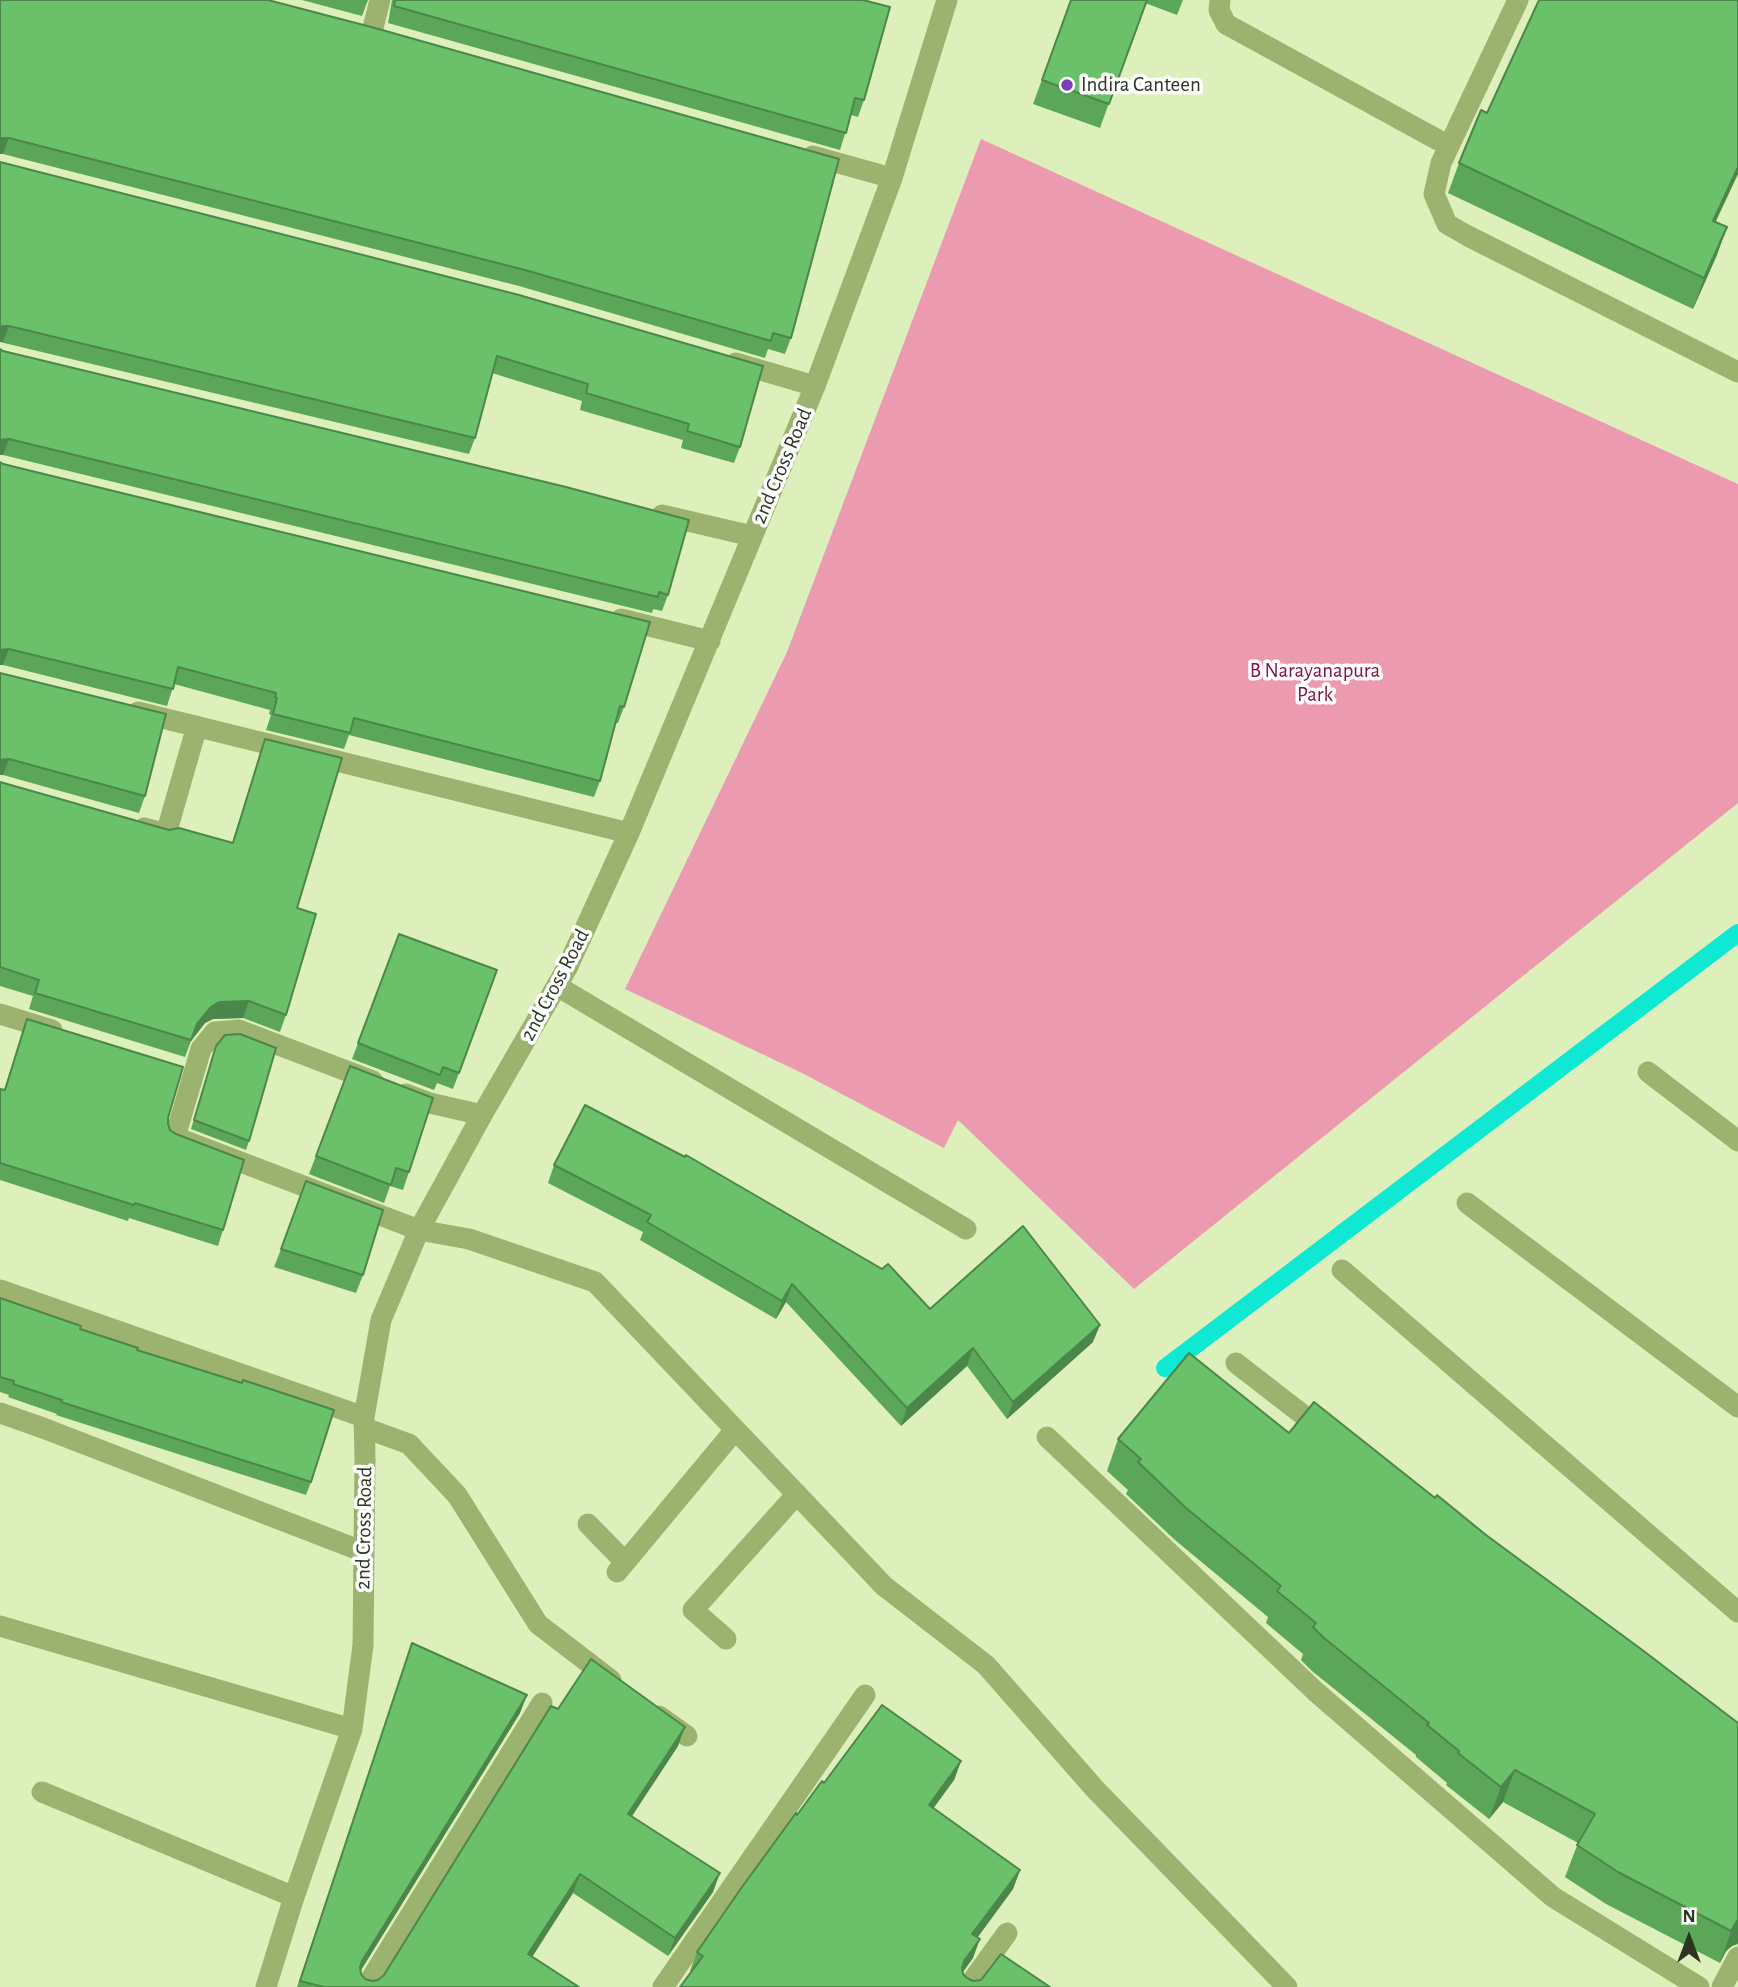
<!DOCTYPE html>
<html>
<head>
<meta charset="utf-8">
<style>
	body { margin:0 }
	#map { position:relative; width:1738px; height:1987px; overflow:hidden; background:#ddf0bb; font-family:"Alegreya Sans",sans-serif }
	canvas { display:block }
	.north { position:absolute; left:1654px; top:1903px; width:70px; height:70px; -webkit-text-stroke:5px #fff; paint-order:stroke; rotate:0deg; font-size:19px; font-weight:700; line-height:28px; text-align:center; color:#2d341f }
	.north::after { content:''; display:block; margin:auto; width:24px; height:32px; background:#2d341f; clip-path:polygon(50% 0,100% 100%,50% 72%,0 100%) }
</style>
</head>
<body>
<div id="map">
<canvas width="1738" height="1987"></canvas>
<div class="north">N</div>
</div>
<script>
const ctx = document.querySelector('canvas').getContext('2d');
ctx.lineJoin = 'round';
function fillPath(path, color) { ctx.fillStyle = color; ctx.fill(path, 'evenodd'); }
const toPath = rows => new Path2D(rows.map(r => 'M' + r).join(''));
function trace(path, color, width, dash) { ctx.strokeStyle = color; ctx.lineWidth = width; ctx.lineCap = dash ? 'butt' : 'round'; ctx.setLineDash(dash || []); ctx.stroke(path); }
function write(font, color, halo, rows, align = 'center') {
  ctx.font = font + ' "Alegreya Sans",sans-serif'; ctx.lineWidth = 7; ctx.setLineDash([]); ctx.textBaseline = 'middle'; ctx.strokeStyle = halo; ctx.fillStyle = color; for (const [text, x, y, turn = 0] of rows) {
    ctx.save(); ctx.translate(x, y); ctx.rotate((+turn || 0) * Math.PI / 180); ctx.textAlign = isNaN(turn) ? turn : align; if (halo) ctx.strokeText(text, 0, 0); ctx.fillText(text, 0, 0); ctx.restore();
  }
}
fillPath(toPath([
	[981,139,1738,484,1738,803,1134,1289,958,1120,944,1148,802,1073,625,989,787,652]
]), '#ec9aaf');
trace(toPath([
	[1165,1368,1738,933]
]), '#0fe9d4', 18);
trace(toPath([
	[1220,0,1219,10,1226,24,1449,146],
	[1518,0,1441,163,1434,194,1447,224,1468,236,1738,372],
	[372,32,380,0],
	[813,156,892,178],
	[736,363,815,386],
	[662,515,752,536],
	[621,619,710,641],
	[138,712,629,833],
	[144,828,166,834,197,726],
	[557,986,966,1229],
	[0,1014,52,1030],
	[1648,1072,1738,1141],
	[373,1081,239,1030,215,1032,201,1049,175,1137,419,1230,469,1239,595,1282,884,1586,986,1665,1095,1789,1287,1987],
	[406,1094,430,1103,482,1115],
	[1467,1203,1738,1407],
	[1342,1270,1738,1612],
	[0,1290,364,1417],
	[1236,1363,1325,1432],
	[0,1413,43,1428,364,1552],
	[365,1428,409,1444,457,1495,538,1624,611,1680],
	[1047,1437,1315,1691,1553,1897,1699,1987],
	[588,1524,625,1562],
	[617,1572,735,1430],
	[0,1626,352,1729],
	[726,1639,693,1610,797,1494],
	[659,1716,687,1736],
	[42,1792,294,1897],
	[266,1987,294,1897,352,1729,363,1645,365,1459,364,1417,381,1320,419,1230,482,1115,567,968,629,833,815,386,892,178,947,0],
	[366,1987,542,1703],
	[663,1987,865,1695],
	[968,1987,1007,1933],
	[1722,1987,1738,1957]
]), '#9cb26f', 21);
fillPath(toPath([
	[0,0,791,338,785,354,768,349,765,358,519,286,3,154,0,154],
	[302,0,368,0,362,16],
	[392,0,863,0,864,100,858,117,851,115,840,150,388,23],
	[1071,0,1183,0,1177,15,1145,3,1100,128,1033,104],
	[0,162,519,295,740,447,734,463,681,448,683,440,580,410,582,401,492,373,475,438,469,454,0,342],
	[1459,163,1716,222,1727,227,1716,257,1693,309,1448,193],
	[3,351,668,595,662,611,653,609,652,613,3,455],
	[0,462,624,707,618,723,615,723,600,781,594,797,349,735,344,749,266,730,271,715,269,714,270,710,174,684,167,706,3,665,0,665],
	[0,673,145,796,139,813,3,775],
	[265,739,297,908,286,1015,280,1032,243,1018,213,1019,205,1023,191,1041,185,1057,29,1009,33,996,0,986,0,782,169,830,232,843],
	[399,934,497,970,453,1089,437,1083,434,1090,352,1059],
	[27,1019,168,1118,168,1124,223,1230,218,1246,129,1218,128,1221,0,1180,0,1089,4,1090],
	[216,1046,249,1141,246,1150,191,1129],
	[350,1066,409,1172,403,1190,390,1186,384,1203,309,1174],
	[554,1165,930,1309,1093,1342,1007,1419,967,1366,901,1426,786,1302,776,1319,640,1240,643,1232,548,1183],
	[281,1249,363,1275,356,1293,274,1267],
	[0,1298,137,1350,311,1482,306,1495,56,1415,57,1414,8,1397,9,1395,0,1392],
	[1289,1433,1435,1498,1738,1723,1738,1944,1732,1946,1726,1951,1720,1963,1606,1904,1565,1877,1578,1843,1503,1802,1489,1819,1446,1785,1447,1783,1416,1757,1416,1755,1312,1671,1301,1660,1303,1654,1266,1623,1268,1617,1175,1540,1126,1494,1128,1490,1107,1471,1118,1439],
	[412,1643,520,1713,360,1971,361,1974,365,1979,372,1981,378,1980,384,1975,558,1709,678,1746,631,1816,713,1892,668,1956,573,1893,532,1956,579,1987,297,1987],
	[961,1761,954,1780,933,1808,1020,1870,1013,1889,977,1938,973,1958,963,1972,967,1978,973,1981,692,1972,690,1971,697,1952,797,1815,824,1783]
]), '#5ca65a');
fillPath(toPath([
	[2,138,9,138,3,154,0,154,0,139],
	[1738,167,1738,174,1702,251,1713,221],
	[1727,227,1716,257,1693,309,1704,278],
	[3,326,9,326,3,342,0,342,0,327],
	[2,439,9,439,3,455,0,455,0,440],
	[2,649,9,649,3,665,0,665,0,650],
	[2,759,9,759,3,775,0,775,0,760],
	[249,1001,243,1018,213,1019,205,1023,191,1041,197,1024,211,1007,219,1002],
	[792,1284,786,1302,776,1319,782,1301],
	[1100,1325,1093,1342,1007,1419,1013,1402],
	[973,1348,967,1366,901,1426,907,1408],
	[527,1695,520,1713,355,1980,362,1961],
	[685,1727,678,1746,621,1833,628,1814],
	[961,1761,954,1780,922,1824,929,1805],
	[1515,1770,1503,1802,1489,1819,1501,1787],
	[1020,1870,1013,1889,966,1953,972,1934],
	[720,1873,713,1892,668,1956,675,1938],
	[580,1874,573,1893,522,1973,528,1954],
	[1738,1919,1738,1941,1737,1944,1732,1946,1726,1951,1720,1963,1731,1931],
	[980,1939,973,1958,957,1980,964,1961]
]), '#4b874a');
const building = toPath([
	[0,0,268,0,375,28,839,159,791,338,773,333,771,341,525,270,9,138,2,138,0,139,0,0],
	[395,0,863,0,890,7,864,100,855,98,846,133,394,6,395,0],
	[1071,0,1147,0,1109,104,1042,80,1071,0],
	[1539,0,1738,0,1738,167,1713,221,1727,227,1704,278,1459,163,1481,110,1487,113,1539,0],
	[0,162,519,295,763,366,740,447,687,431,689,424,586,393,588,384,497,356,475,438,9,326,3,326,0,327,0,162],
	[0,349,3,351,566,487,689,520,668,595,659,592,658,597,9,439,0,440,0,349],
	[0,462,3,464,650,622,624,707,620,706,600,781,354,718,350,733,273,714,277,698,275,697,276,693,178,667,173,689,9,649,0,650,0,462],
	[0,673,166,714,145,796,9,759,0,760,0,673],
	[265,739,342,758,297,908,316,914,286,1015,249,1001,219,1002,211,1007,197,1024,191,1040,35,993,39,980,0,967,0,782,169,830,179,828,233,843,265,739],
	[399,934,497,970,459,1073,443,1067,440,1075,358,1043,399,934],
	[27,1019,183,1067,168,1118,168,1124,170,1130,176,1134,244,1160,223,1230,135,1203,134,1205,0,1163,0,1089,5,1090,27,1019],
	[240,1034,276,1048,249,1141,194,1120,216,1046,225,1035,240,1034],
	[350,1066,433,1098,409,1172,396,1168,391,1185,316,1156,350,1066],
	[585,1105,685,1157,686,1155,882,1269,888,1264,930,1309,1023,1226,1100,1325,1013,1402,973,1348,907,1408,792,1284,782,1301,647,1222,651,1215,554,1165,585,1105],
	[306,1181,383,1210,363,1275,281,1249,306,1181],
	[0,1298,81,1326,80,1329,138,1348,137,1350,242,1383,243,1380,334,1410,311,1482,61,1402,62,1400,13,1384,14,1381,0,1377,0,1298],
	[1189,1353,1289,1433,1314,1402,1435,1498,1437,1495,1486,1535,1641,1649,1738,1723,1738,1919,1731,1931,1618,1872,1577,1845,1595,1814,1515,1770,1501,1787,1458,1753,1459,1751,1427,1725,1429,1723,1324,1638,1313,1627,1316,1623,1277,1591,1281,1586,1186,1508,1138,1462,1141,1459,1118,1439,1189,1353],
	[412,1643,527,1695,362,1961,360,1967,361,1974,365,1979,372,1981,378,1980,384,1975,551,1706,558,1709,591,1659,685,1727,628,1814,720,1873,675,1938,580,1874,528,1954,579,1987,324,1987,300,1981,412,1643],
	[882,1705,961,1761,929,1805,1020,1870,972,1934,980,1939,964,1961,962,1968,963,1974,967,1978,973,1981,981,1980,1001,1954,1050,1987,680,1987,703,1956,697,1952,742,1887,796,1813,797,1815,822,1781,824,1783,882,1705]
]);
fillPath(building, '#6bc169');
trace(building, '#4b874a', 2);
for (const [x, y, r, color] of [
	[1067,85,7,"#793eb3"]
]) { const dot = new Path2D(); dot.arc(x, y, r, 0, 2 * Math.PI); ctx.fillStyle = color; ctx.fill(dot); trace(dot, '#fff', 2.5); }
write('21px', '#2d341f', '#fff', [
	["Indira Canteen",1081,85]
], 'left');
write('21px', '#2d341f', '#fff', [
	["2nd Cross Road",782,466,-67],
	["2nd Cross Road",555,985,-62],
	["2nd Cross Road",364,1528,-89]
]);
write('21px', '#7f153f', '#fff', [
	["B Narayanapura",1315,671],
	["Park",1315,695]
]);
</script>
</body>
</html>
